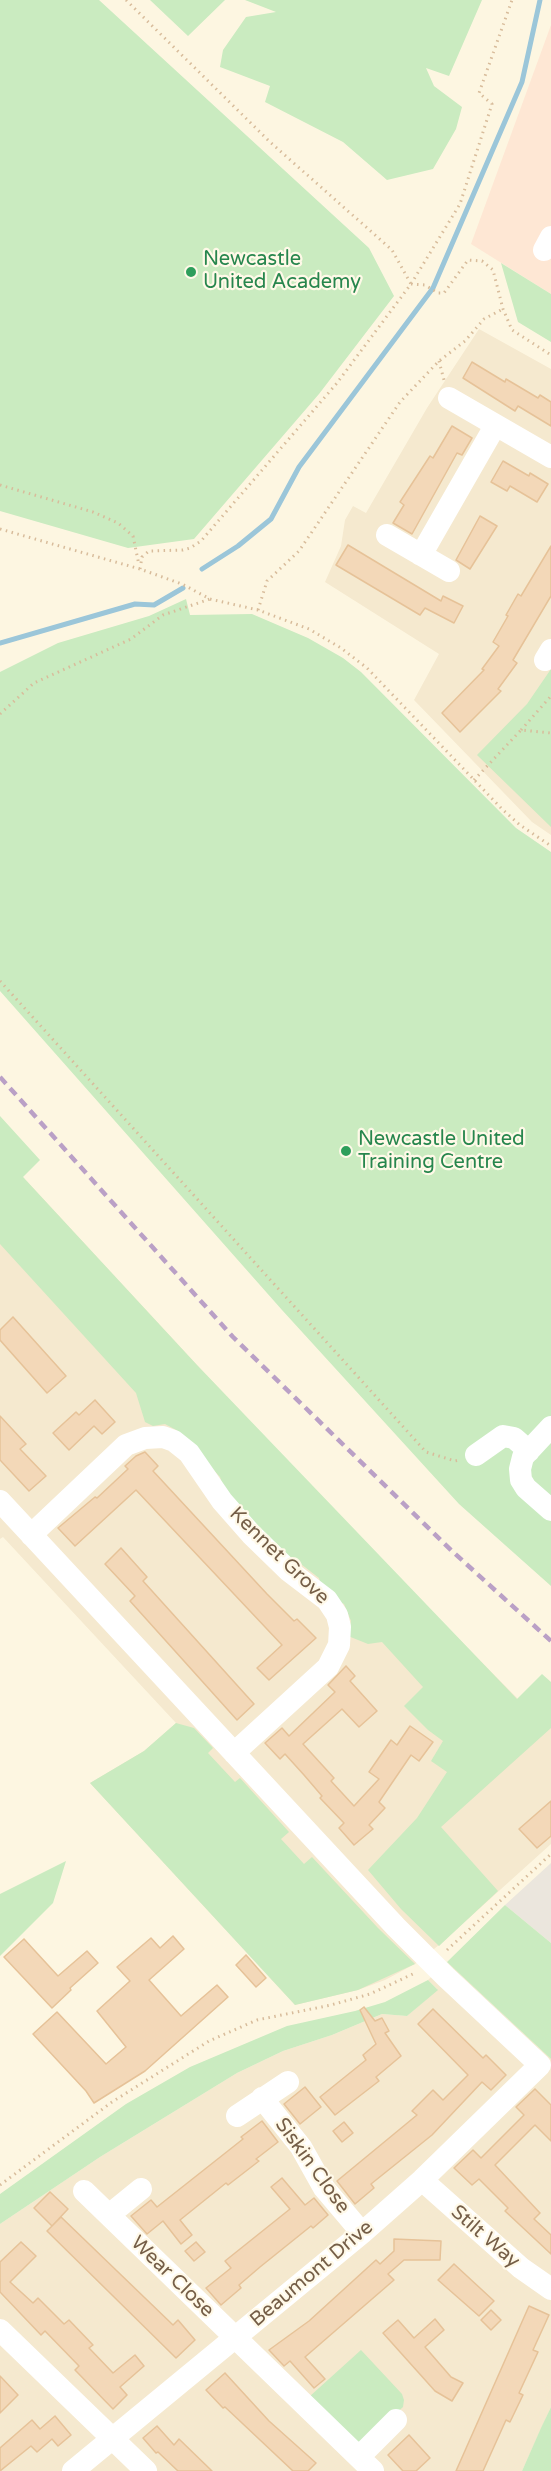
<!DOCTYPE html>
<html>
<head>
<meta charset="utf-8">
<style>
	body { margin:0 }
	canvas { display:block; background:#fdf6e1 }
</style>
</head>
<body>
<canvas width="551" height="2471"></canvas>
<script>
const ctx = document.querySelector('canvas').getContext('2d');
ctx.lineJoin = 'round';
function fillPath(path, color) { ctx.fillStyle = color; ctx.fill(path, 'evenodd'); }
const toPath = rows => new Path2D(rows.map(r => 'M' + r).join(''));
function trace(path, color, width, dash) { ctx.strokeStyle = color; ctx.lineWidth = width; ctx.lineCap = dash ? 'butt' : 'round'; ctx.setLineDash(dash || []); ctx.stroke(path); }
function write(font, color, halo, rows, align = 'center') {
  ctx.font = font + ' "Varela Round",sans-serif'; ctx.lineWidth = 4.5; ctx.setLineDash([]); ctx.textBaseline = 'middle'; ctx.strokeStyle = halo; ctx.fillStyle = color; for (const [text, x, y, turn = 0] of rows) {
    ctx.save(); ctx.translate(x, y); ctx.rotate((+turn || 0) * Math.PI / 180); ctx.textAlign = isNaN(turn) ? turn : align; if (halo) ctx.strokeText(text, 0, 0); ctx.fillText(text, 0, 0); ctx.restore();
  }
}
fillPath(toPath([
	[479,329,551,369,551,835,532,822,414,700,439,654,325,582,341,546,345,520,353,506,366,513,427,408],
	[0,1166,23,1177,197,1365,403,1582,518,1699,551,1726,551,1844,439,1945,415,1964,385,1980,358,1990,295,2005,90,1783,144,1751,176,1723,3,1537,0,1539],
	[447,1962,551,2059,551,2407,522,2471,0,2471,0,2224,100,2157,237,2073,283,2051,332,2035,382,2014,407,2016,437,1989,428,1980]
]), '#f5e9cf');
fillPath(toPath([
	[551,25,551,294,471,244]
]), '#fee7d4');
fillPath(toPath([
	[551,1863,551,1943,505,1905]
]), '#ebe6dd');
fillPath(toPath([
	[0,0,99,0,369,248,394,296,319,394,194,539,128,548,0,511],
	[150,0,225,0,188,36],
	[245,0,482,0,449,76,426,68,434,86,462,107,456,129,433,169,387,180,343,142,265,102,270,86,220,67,223,50,246,17,276,12],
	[501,263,551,294,551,342,518,322],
	[186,599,190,615,252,614,308,638,343,658,361,672,516,828,551,852,551,1586,459,1504,282,1310,0,991,0,672,58,643,149,616],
	[551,669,551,827,477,755,527,704],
	[0,1116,40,1160,23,1177,197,1365,517,1699,542,1674,551,1682,551,1728,441,1827,498,1891,439,1946,401,1909,368,1870,417,1818,447,1772,431,1761,443,1741,428,1730,404,1706,423,1687,382,1642,368,1644,348,1636,351,1621,344,1604,337,1601,321,1586,319,1578,297,1561,290,1560,225,1492,220,1477,178,1431,165,1424,153,1426,145,1422,136,1393,0,1244],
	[176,1723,194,1728,213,1748,208,1753,235,1782,240,1778,289,1832,281,1839,304,1864,312,1857,378,1928,415,1964,358,1990,295,2005,90,1783,144,1751],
	[66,1861,53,1903,0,1956,0,1894],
	[505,1905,551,1943,551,2059,447,1962],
	[428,1980,438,1990,407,2016,382,2014,332,2035,283,2051,237,2073,100,2157,0,2224,0,2194,126,2104,190,2067,287,2026,355,2011,385,2002],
	[361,2350,402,2394,404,2400,403,2407,367,2440,359,2444,309,2397],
	[551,2407,551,2471,522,2471,541,2428]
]), '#caebc0');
trace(toPath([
	[202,569,238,546,271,519,299,467,433,288,522,82,540,0],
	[0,643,135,604,154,605,183,588]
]), '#9bc6d9', 5);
const building = toPath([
	[472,362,505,382,506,379,538,398,540,395,551,402,551,426,518,406,515,411,463,378,472,362],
	[452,426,472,438,462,455,457,453,412,534,393,523,404,505,400,502,430,456,433,458,452,426],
	[503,461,529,476,530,473,548,484,537,502,510,486,507,491,491,482,503,461],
	[480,516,497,526,470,569,456,560,480,516],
	[348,545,441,601,443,596,463,606,454,623,425,608,420,615,336,565,348,545],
	[551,546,551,596,513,660,517,663,498,689,501,691,460,732,442,713,484,670,482,669,499,646,493,642,508,616,506,615,518,594,521,596,551,546],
	[13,1317,66,1376,47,1393,0,1340,0,1330,13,1317],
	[95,1400,115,1422,102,1434,94,1426,69,1450,53,1433,76,1412,79,1415,95,1400],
	[0,1416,26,1444,20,1449,46,1476,29,1491,0,1460,0,1416],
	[145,1452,158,1466,153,1471,267,1594,294,1621,297,1619,316,1638,269,1680,257,1668,282,1645,136,1490,75,1546,58,1528,95,1497,97,1498,128,1469,125,1466,136,1456,145,1452],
	[121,1548,147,1577,143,1581,254,1704,237,1720,130,1601,135,1596,105,1564,121,1548],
	[346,1666,355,1676,350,1681,377,1711,359,1727,342,1709,303,1744,334,1778,331,1781,354,1806,379,1779,369,1772,391,1740,397,1745,410,1726,433,1742,419,1761,411,1755,379,1802,385,1808,369,1825,373,1829,354,1845,339,1828,344,1823,320,1798,322,1796,304,1775,285,1754,280,1759,265,1743,282,1728,289,1736,335,1692,328,1685,346,1666],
	[551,1801,551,1836,537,1848,519,1829,551,1801],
	[173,1936,184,1949,149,1980,181,2016,217,1985,228,1997,145,2071,94,2103,86,2091,33,2034,57,2012,106,2064,126,2047,97,2011,130,1981,117,1967,151,1938,160,1948,173,1936],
	[24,1939,58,1976,87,1951,98,1963,70,1988,71,1990,52,2008,4,1957,24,1939],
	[246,1955,266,1978,256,1987,236,1965,246,1955],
	[364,2007,375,2021,382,2018,389,2031,385,2033,401,2056,376,2077,379,2081,335,2115,320,2097,366,2060,363,2055,376,2044,360,2010,364,2007],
	[433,2009,483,2058,486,2055,506,2075,491,2090,482,2082,432,2135,371,2184,374,2188,355,2204,337,2181,417,2115,412,2111,433,2090,443,2100,468,2075,418,2024,433,2009],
	[305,2087,321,2107,300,2124,284,2104,305,2087],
	[535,2089,551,2105,551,2141,535,2125,495,2165,540,2213,534,2219,551,2235,551,2254,505,2211,508,2208,479,2179,472,2185,454,2168,473,2150,481,2158,524,2115,516,2107,535,2089],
	[262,2121,278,2142,256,2159,259,2161,228,2185,226,2183,180,2220,192,2235,181,2244,163,2221,147,2234,131,2216,151,2200,157,2207,243,2139,241,2137,262,2121],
	[344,2122,353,2133,342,2142,333,2131,344,2122],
	[282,2178,305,2205,314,2198,328,2215,313,2228,311,2226,260,2267,239,2285,241,2288,221,2305,206,2288,231,2268,225,2261,290,2209,271,2187,282,2178],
	[50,2192,68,2209,52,2226,34,2208,50,2192],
	[61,2217,173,2325,178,2320,195,2340,176,2358,47,2231,61,2217],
	[394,2239,441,2241,440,2260,404,2260,388,2274,394,2280,305,2357,325,2379,314,2388,290,2361,284,2366,269,2350,309,2321,376,2260,380,2264,394,2251,394,2239],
	[21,2242,36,2256,10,2282,33,2303,38,2298,64,2324,69,2320,93,2345,89,2348,113,2373,135,2355,144,2366,120,2387,127,2395,113,2409,75,2370,79,2366,45,2331,41,2335,0,2292,0,2262,21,2242],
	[196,2242,205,2252,194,2261,185,2251,196,2242],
	[454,2264,494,2301,479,2316,438,2280,454,2264],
	[529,2306,549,2315,533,2350,538,2352,519,2393,523,2395,510,2422,506,2420,483,2471,456,2471,529,2306],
	[491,2310,501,2320,491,2330,481,2320,491,2310],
	[435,2319,444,2330,425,2347,451,2377,463,2383,452,2401,435,2391,383,2333,398,2320,414,2338,435,2319],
	[225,2373,269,2421,316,2463,308,2471,293,2471,225,2407,223,2408,206,2390,225,2373],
	[0,2376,18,2395,0,2413,0,2376],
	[55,2416,71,2435,58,2446,52,2439,37,2452,31,2446,0,2471,0,2448,32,2420,40,2429,55,2416],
	[157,2426,174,2445,179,2439,212,2471,178,2471,158,2452,156,2453,143,2438,157,2426],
	[409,2435,430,2458,416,2471,403,2471,388,2455,409,2435]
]);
fillPath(building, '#f3d8b8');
trace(building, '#e6c298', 1.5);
trace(toPath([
	[126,0,270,142,392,250,411,284],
	[411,284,425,285,438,293,444,293,468,260,482,261,493,270,503,309,512,330,551,355],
	[439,361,444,380],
	[0,485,93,512,118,523,133,536,139,565],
	[0,529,140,569,182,584,210,599,258,610,309,629,341,648,367,668,502,809,520,825,551,846],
	[140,569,142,557,149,551,183,550,190,548,201,541,337,383,411,284,460,204,492,104,479,93,512,0],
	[258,610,267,581,299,551,400,402,439,361,465,341,484,319,503,309],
	[0,714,34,683,131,639,163,615,210,599],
	[521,730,551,696],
	[474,780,521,730,551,733],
	[0,981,426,1452,455,1461,460,1460],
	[447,1950,551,1854],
	[0,2185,112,2102,209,2041,257,2020,331,2005,370,1994,415,1973]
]), '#d8bc9b', 3, [1.5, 4.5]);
trace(toPath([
	[544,250,551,237],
	[449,398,551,457],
	[387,535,449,571],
	[421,555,495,426],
	[545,660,551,650],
	[551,1427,523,1457,520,1469,521,1480,526,1488,551,1510],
	[476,1455,503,1436,514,1438,529,1451],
	[0,1501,396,1927,446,1977,540,2065,422,2180,362,2233,73,2471],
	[31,1535,126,1445,145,1438,163,1437,174,1441,189,1453,222,1501,251,1534,289,1571,327,1600,337,1615,340,1627,339,1645,328,1667,234,1753],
	[262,2098,301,2147,324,2188,362,2233],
	[237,2116,288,2082],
	[422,2180,521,2268,551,2289],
	[84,2191,373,2471],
	[109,2215,141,2189],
	[0,2330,146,2471],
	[359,2457,396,2420]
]), '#fff', 22);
trace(toPath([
	[0,1077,233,1337,452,1551,551,1641]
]), '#baa0c6', 4.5, [9, 6]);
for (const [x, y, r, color] of [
	[191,272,6,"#2e9e5b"],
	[346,1151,6,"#2e9e5b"]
]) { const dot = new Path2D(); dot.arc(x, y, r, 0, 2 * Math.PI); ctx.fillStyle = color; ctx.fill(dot); trace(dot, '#fff9e8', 2); }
write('20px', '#27864d', '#fff9e8', [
	["Newcastle",203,260],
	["United Academy",203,283],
	["Newcastle United",358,1140],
	["Training Centre",358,1163]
], 'left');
write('20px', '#755e47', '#fff9e8', [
	["Kennet Grove",279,1556,44],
	["Siskin Close",312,2166,54],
	["Stilt Way",485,2237,41],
	["Beaumont Drive",312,2274,-40],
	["Wear Close",172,2277,44]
]);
</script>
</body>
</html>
